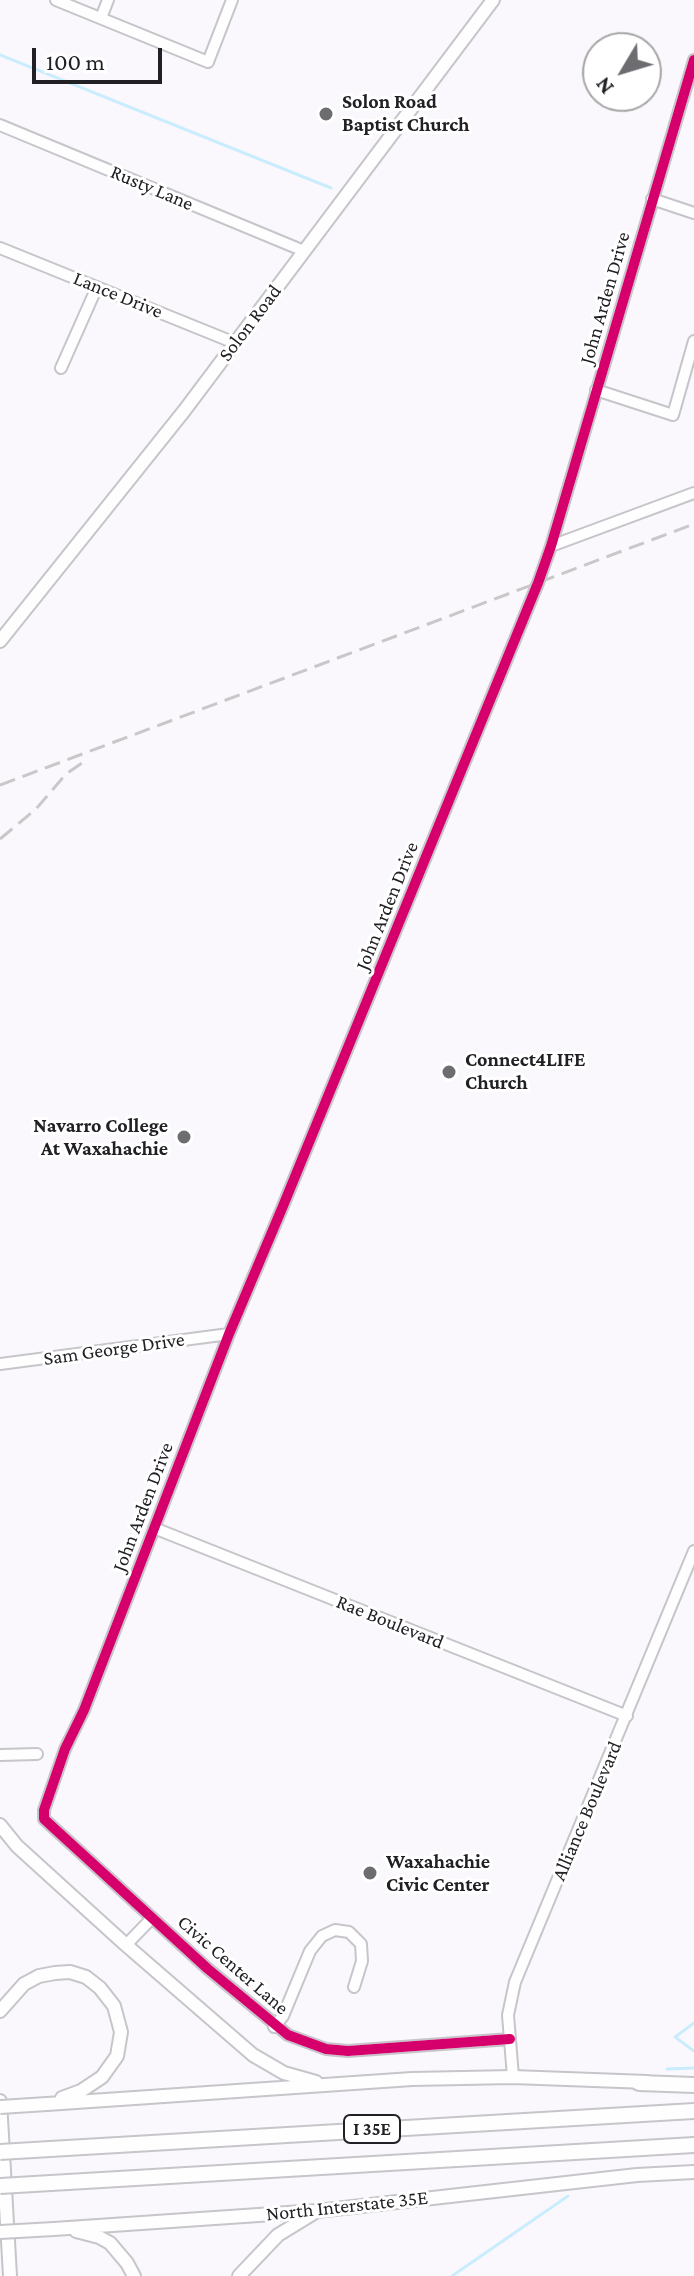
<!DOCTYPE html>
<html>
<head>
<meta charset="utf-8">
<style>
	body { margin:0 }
	#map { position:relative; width:694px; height:2276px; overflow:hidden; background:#faf8fd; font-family:"Crimson Pro",serif }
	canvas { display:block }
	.north { position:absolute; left:582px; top:32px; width:80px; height:80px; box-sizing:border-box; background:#fff; border:2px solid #a6a6a7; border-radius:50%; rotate:232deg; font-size:22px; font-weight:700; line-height:32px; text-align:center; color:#212024 }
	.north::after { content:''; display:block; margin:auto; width:28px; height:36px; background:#6d6c70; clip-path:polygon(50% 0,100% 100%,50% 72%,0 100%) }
	.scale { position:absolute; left:32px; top:48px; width:130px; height:36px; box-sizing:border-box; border:4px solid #212024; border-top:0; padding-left:10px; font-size:24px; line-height:28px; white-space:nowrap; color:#212024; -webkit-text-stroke:6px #fff; paint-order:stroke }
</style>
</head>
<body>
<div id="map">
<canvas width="694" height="2276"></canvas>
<div class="north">N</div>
<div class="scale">100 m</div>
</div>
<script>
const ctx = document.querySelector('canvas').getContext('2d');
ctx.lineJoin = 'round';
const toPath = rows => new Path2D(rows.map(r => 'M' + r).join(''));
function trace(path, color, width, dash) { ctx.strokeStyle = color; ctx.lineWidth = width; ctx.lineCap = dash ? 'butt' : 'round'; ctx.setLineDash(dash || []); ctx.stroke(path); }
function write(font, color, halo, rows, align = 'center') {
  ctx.font = font + ' "Crimson Pro",serif'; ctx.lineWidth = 6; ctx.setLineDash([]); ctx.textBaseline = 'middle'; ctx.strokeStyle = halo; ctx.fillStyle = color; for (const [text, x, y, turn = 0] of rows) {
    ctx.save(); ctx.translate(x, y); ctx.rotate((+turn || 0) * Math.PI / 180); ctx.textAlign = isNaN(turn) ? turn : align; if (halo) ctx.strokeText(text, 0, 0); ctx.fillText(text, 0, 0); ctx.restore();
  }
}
trace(toPath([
	[0,55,331,188],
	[694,2023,675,2037,694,2051],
	[667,2069,694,2068],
	[452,2276,568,2196]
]), '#caedfe', 3);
const minor = toPath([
	[56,0,208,62,232,0],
	[101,18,108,0],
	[0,125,304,251],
	[652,199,694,213],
	[0,248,235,343],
	[61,368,97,287],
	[596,390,673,415,694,341],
	[551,546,694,493],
	[0,1364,229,1334],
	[154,1528,627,1716],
	[0,1755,37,1754],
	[126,1945,152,1918],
	[274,2027,283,2016,310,1951,322,1936,335,1930,349,1932,361,1944,362,1961,354,1987],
	[510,2039,348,2051,326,2049,288,2035,208,1969,44,1819,44,1810,65,1749,84,1710,229,1334,283,1206,538,583,551,546,694,60],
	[513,2077,508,2015,515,1982,694,1551]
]);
const major = toPath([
	[0,641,184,411,493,0],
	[0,1825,17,1846,126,1945,253,2055,284,2073,316,2082],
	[0,2011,24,1984,39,1976,55,1973,70,1972,86,1977,100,1988,114,2006,121,2032,117,2056,102,2077,81,2091,62,2098],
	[0,2101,10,2276],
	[47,2104,412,2079,513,2077,647,2082],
	[54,2229,317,2211,637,2175,694,2172],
	[76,2231,99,2237,110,2243,127,2263,134,2276],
	[239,2276,278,2235,314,2213]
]);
const highway = toPath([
	[639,2083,694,2085],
	[50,2149,694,2111],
	[51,2183,694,2145]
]);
trace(minor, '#c6c5c9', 14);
trace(major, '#c6c5c9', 16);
trace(highway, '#c6c5c9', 18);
trace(minor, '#fefeff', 10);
trace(major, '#fefeff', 12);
trace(highway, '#fefeff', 14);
trace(toPath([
	[0,785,694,524],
	[0,839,36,809,66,774,88,759]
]), '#c8c8c8', 3, [16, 8]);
const majorBridge = toPath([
	[0,2107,47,2104],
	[0,2232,54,2229]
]);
const highwayBridge = toPath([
	[0,2152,50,2149],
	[0,2186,51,2183]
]);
trace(majorBridge, '#c6c5c9', 16, []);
trace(highwayBridge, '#c6c5c9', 18, []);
trace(majorBridge, '#fefeff', 12);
trace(highwayBridge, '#fefeff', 14);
trace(toPath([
	[510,2039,348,2051,326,2049,288,2035,208,1969,44,1819,44,1810,65,1749,84,1710,229,1334,283,1206,538,583,551,546,694,60]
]), '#d6006c', 10);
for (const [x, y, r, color] of [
	[326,114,8,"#6d6c70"],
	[449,1072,8,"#6d6c70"],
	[184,1137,8,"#6d6c70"],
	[370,1873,8,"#6d6c70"]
]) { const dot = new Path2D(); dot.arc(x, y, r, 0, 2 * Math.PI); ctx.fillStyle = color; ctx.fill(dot); trace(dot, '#fff', 3); }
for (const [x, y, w] of [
	[372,2129,56]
]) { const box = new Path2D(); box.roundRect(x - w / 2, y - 14, w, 28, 6); ctx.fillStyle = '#fff'; ctx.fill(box); trace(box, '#212024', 2); }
write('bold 18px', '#212024', null, [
	["I 35E",372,2129]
]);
write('bold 20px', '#212024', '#fff', [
	["Solon Road",342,102],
	["Baptist Church",342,125],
	["Connect4LIFE",465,1060],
	["Church",465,1083],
	["Navarro College",168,1126,"right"],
	["At Waxahachie",168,1149,"right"],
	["Waxahachie",386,1862],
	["Civic Center",386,1885]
], 'left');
write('20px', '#212024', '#fff', [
	["Rusty Lane",152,188,23],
	["Lance Drive",118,295,22],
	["John Arden Drive",605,298,-74],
	["Solon Road",250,323,-53],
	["John Arden Drive",387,906,-68],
	["Sam George Drive",114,1349,-8],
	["John Arden Drive",143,1507,-69],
	["Rae Boulevard",390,1622,22],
	["Alliance Boulevard",587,1811,-67],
	["Civic Center Lane",233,1965,41],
	["North Interstate 35E",347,2206,-6]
]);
</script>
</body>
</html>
